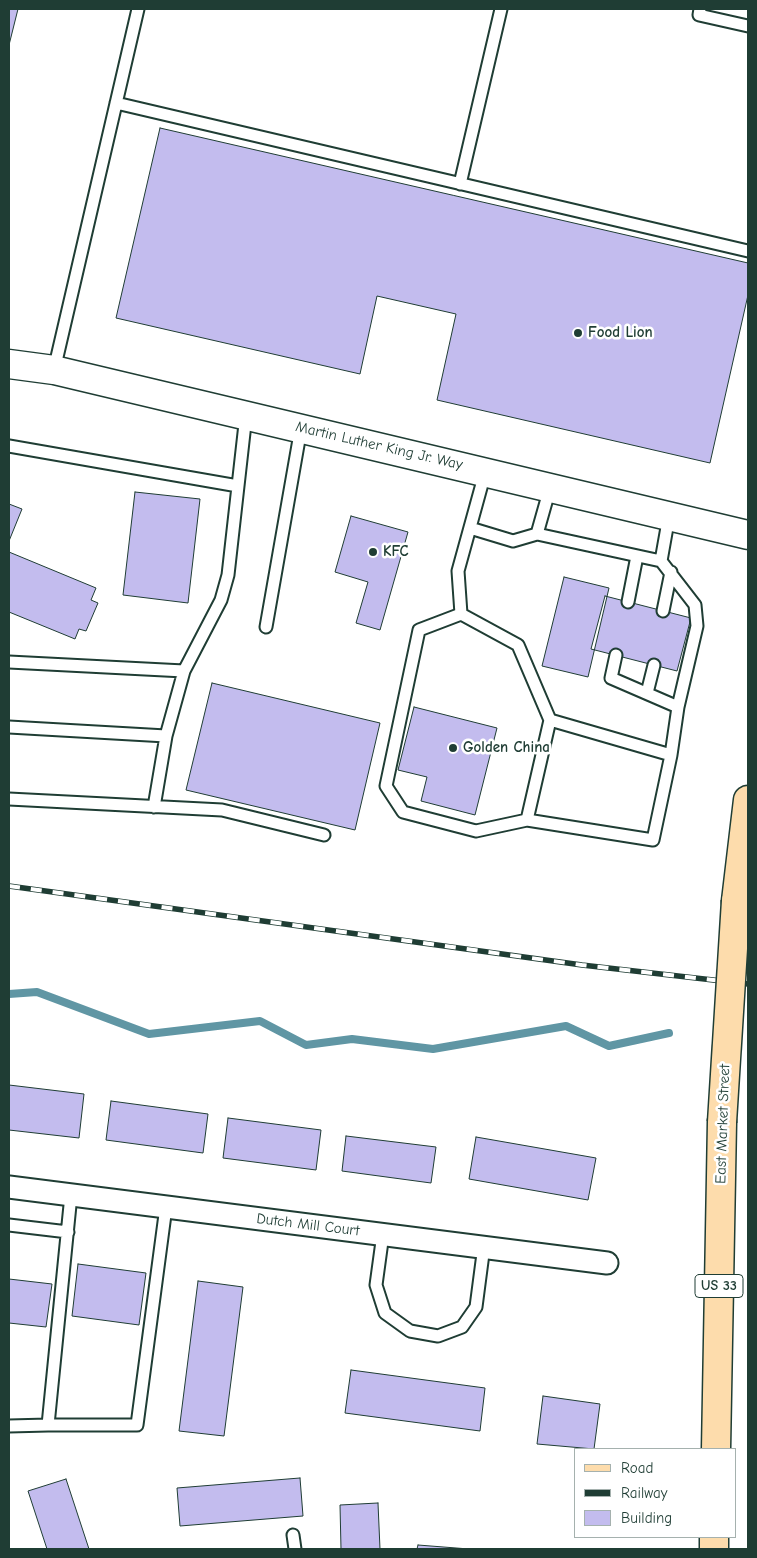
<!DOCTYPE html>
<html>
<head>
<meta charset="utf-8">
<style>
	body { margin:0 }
	#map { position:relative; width:757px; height:1558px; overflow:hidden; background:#fff; font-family:"Comic Neue",sans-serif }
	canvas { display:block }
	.frame { position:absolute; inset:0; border:10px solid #1f3d34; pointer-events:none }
	.legend { position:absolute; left:574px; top:1448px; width:162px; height:90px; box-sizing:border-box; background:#fff; border:1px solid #a5b1ae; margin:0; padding:6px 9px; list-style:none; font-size:15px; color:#1f3d34 }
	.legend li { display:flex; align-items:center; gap:10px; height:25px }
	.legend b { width:25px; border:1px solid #a5b1ae }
</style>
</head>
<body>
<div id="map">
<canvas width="757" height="1558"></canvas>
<div class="frame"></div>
<ul class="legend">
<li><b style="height:6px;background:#fddcac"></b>Road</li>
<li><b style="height:6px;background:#1f3d34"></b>Railway</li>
<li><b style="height:14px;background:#c3bcee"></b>Building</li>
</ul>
</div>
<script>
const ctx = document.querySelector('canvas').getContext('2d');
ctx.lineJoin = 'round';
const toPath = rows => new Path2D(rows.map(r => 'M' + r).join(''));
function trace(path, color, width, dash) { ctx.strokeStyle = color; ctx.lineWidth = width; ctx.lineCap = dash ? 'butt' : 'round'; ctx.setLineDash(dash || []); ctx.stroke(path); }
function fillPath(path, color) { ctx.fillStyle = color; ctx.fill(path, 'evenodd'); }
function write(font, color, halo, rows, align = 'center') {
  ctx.font = font + ' "Comic Neue",sans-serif'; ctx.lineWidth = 5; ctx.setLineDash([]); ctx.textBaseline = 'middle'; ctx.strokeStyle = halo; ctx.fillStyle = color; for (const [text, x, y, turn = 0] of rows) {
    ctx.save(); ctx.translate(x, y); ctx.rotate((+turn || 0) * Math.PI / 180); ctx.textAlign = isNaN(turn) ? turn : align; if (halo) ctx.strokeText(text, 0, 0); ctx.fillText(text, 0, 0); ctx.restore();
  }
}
trace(toPath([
	[9,994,37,992,149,1034,260,1021,306,1045,352,1039,433,1049,566,1026,609,1046,669,1033]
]), '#6096a4', 8);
const building = toPath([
	[9,9,18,9,9,45,9,9],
	[160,128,748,263,748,295,710,463,437,400,456,314,377,296,360,374,116,318,160,128],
	[135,492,200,499,188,603,123,595,135,492],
	[9,504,22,509,9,541,9,504],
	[351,516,408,532,380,630,356,623,368,582,335,572,351,516],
	[9,552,96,588,91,600,98,603,86,631,79,629,75,639,9,612,9,552],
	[564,577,609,588,588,677,542,666,564,577],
	[605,596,691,618,677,671,591,649,605,596],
	[212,683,380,723,355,830,186,790,212,683],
	[414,707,497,728,475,815,421,801,427,777,398,770,414,707],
	[9,1085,84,1094,79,1138,9,1130,9,1085],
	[111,1101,208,1114,203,1153,106,1140,111,1101],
	[228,1118,321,1130,316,1170,223,1158,228,1118],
	[346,1136,436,1147,431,1183,342,1171,346,1136],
	[476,1137,596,1158,588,1200,469,1179,476,1137],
	[78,1264,146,1273,139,1325,72,1316,78,1264],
	[9,1279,52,1284,46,1327,9,1323,9,1279],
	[198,1281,243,1287,224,1436,179,1431,198,1281],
	[351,1370,485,1388,480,1431,345,1413,351,1370],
	[543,1396,600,1404,594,1449,537,1444,543,1396],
	[300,1478,303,1516,180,1526,177,1488,300,1478],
	[66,1479,89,1549,47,1549,28,1491,66,1479],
	[378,1503,380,1549,341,1549,340,1505,378,1503],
	[418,1545,469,1549,417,1549,418,1545]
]);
fillPath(building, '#c3bcee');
trace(building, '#1f3d34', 1);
const lane = toPath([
	[700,9,699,15,748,26],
	[116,103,748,251],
	[460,184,501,9],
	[54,370,138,9],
	[9,446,238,486],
	[485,473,458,571,461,614,518,645,550,720,671,755,678,707,697,626,695,605,661,561],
	[550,488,537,534,661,561,669,516],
	[470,528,513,541,537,534],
	[628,602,637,556],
	[663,611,671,572],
	[461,614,419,630,386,786,403,812,476,831,527,820],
	[266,627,301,428],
	[616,655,611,678,678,707],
	[9,662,184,671],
	[647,693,654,665],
	[550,720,527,820,653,840,671,755],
	[9,727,166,736],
	[9,799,222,810,324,835],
	[154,807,166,736,184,671,221,600,228,575,246,415],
	[71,1195,48,1425,137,1425,166,1207],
	[9,1225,68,1232],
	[383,1234,376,1285,385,1313,410,1331,438,1336,462,1327,476,1307,484,1246],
	[9,1426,48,1425],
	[293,1535,295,1549]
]);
const street = toPath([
	[9,1187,607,1263]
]);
const secondary = toPath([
	[9,364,54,370,748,535]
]);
const primary = toPath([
	[736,901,748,800],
	[716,1449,722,1122],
	[714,1549,714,1537]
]);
trace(lane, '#1f3d34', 15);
trace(street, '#1f3d34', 25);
trace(secondary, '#1f3d34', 31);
trace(primary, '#1f3d34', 31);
trace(lane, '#fff', 11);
trace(street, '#fff', 21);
trace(secondary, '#fff', 28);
trace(primary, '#fddcac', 28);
const rail = toPath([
	[9,886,582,965,748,984]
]);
trace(rail, '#1f3d34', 5.5);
trace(rail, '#fff', 4, [11]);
const primaryBridge = toPath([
	[722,1122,736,901]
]);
trace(primaryBridge, '#1f3d34', 31, []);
trace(primaryBridge, '#fddcac', 28);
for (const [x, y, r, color] of [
	[578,333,5,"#1f3d34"],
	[373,552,5,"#1f3d34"],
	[453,748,5,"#1f3d34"]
]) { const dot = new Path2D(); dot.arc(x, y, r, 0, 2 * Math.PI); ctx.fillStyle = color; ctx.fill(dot); trace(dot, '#fff', 2); }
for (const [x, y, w] of [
	[719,1286,48]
]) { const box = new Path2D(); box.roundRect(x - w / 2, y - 11.5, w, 23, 4); ctx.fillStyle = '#fff'; ctx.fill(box); trace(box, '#1f3d34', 1); }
write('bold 14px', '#1f3d34', null, [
	["US 33",719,1286]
]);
write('bold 15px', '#1f3d34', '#fff', [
	["Food Lion",588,333],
	["KFC",383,552],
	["Golden China",463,748]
], 'left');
write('15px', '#1f3d34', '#fff', [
	["Martin Luther King Jr. Way",379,446,13],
	["East Market Street",723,1124,-88],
	["Dutch Mill Court",308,1225,7]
]);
</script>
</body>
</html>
